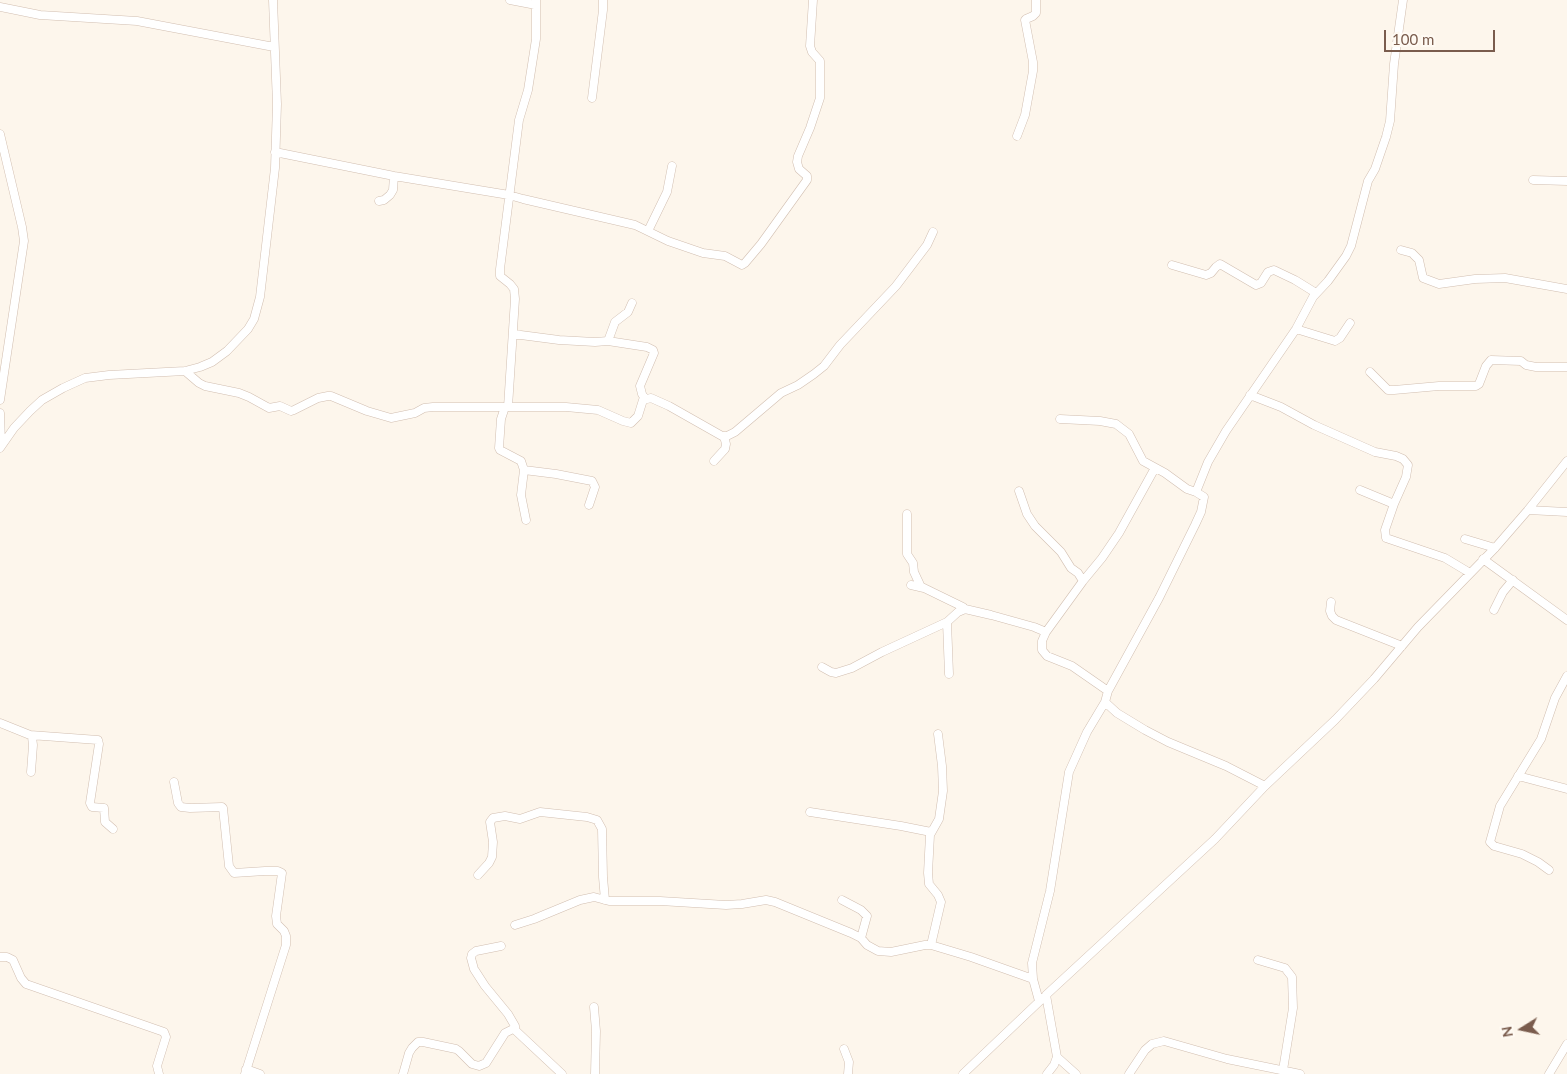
<!DOCTYPE html>
<html>
<head>
<meta charset="utf-8">
<style>
	body { margin:0 }
	#map { position:relative; width:1567px; height:1074px; overflow:hidden; background:#fdf6ec; font-family:Lato,sans-serif }
	canvas { display:block }
	.north { position:absolute; left:1497px; top:1004px; width:50px; height:50px; -webkit-text-stroke:4px #fffaf3; paint-order:stroke; rotate:260deg; font-size:14px; font-weight:700; line-height:20px; text-align:center; color:#7a5c4d }
	.north::after { content:''; display:block; margin:auto; width:18px; height:22px; background:#7a5c4d; clip-path:polygon(50% 0,100% 100%,50% 72%,0 100%) }
	.scale { position:absolute; left:1384px; top:30px; width:111px; height:22px; box-sizing:border-box; border:2px solid #7a5c4d; border-top:0; padding-left:6px; font-size:15px; line-height:18px; white-space:nowrap; color:#7a5c4d; -webkit-text-stroke:4px #fffaf3; paint-order:stroke }
</style>
</head>
<body>
<div id="map">
<canvas width="1567" height="1074"></canvas>
<div class="north">N</div>
<div class="scale">100 m</div>
</div>
<script>
const ctx = document.querySelector('canvas').getContext('2d');
ctx.lineJoin = 'round';
const toPath = rows => new Path2D(rows.map(r => 'M' + r).join(''));
function trace(path, color, width, dash) { ctx.strokeStyle = color; ctx.lineWidth = width; ctx.lineCap = dash ? 'butt' : 'round'; ctx.setLineDash(dash || []); ctx.stroke(path); }
const minor = toPath([
	[510,0,536,5],
	[0,7,40,15,137,21,274,47],
	[592,98,603,10,603,0],
	[0,134,22,227,24,241,0,400],
	[1017,136,1025,115,1033,71,1033,62,1025,20,1026,19,1033,16,1036,13,1036,0],
	[275,152,394,176,509,195,523,199,635,225,668,241,703,253,725,256,742,265,745,263,761,244,807,180,807,176,799,169,797,162,798,156,810,128,820,98,820,61,812,52,810,46,813,0],
	[1533,180,1567,181],
	[379,201,384,200,390,195,393,190,394,176],
	[648,231,667,192,672,166],
	[1401,250,1412,253,1419,260,1423,278,1439,284,1475,279,1505,278,1567,289],
	[1172,265,1206,275,1211,273,1216,267,1220,264,1256,285,1261,283,1268,272,1274,270,1295,280,1316,293],
	[1296,329,1335,341,1340,338,1350,323],
	[513,334,559,340,595,342,608,341,615,322,628,312,632,303],
	[608,341,647,347,653,350,654,353,640,386,642,394,645,399],
	[185,371,199,383,205,386,239,393,249,397,269,408,280,406,291,411,294,410,318,398,328,396,331,396,367,411,391,418,415,413,424,408,433,407,566,407,598,410,623,421,631,423,638,416,643,400,651,398,669,406,722,436,727,436,735,432,781,393,798,385,814,374,824,366,840,345,896,286,927,245,933,232],
	[1370,372,1388,390,1394,390,1439,386,1476,386,1479,384,1486,366,1491,360,1521,361,1526,365,1536,367,1567,367],
	[1250,395,1281,407,1314,425,1375,452,1396,456,1403,459,1408,465,1406,477,1394,504,1360,490],
	[505,407,501,419,499,448,500,450,521,461,524,470,556,474,592,481,595,487,589,505],
	[508,407,515,299,514,289,510,284,500,276,500,269,519,120,528,90,536,39,536,0],
	[0,413,1,444],
	[1060,419,1100,421,1116,424,1129,434,1143,461,1165,473,1187,489,1196,492],
	[0,448,14,428,30,411,42,400,63,388,85,378,109,375,185,371,200,367,212,362,227,351,248,329,254,319,260,297,275,168,277,104,273,0],
	[714,461,725,449,726,444,724,436],
	[524,470,521,495,526,520],
	[1019,491,1027,514,1035,526,1061,552,1071,568,1078,573,1083,581],
	[1394,504,1385,530,1386,538,1445,558,1470,573],
	[1528,510,1567,512],
	[907,514,907,554,913,563,914,572,921,587],
	[1465,539,1495,548],
	[1483,559,1567,620],
	[911,585,924,588,963,607,965,609],
	[1331,602,1330,611,1332,616,1336,620,1402,646],
	[1494,610,1503,592,1513,580],
	[947,622,949,674],
	[822,667,831,672,836,673,852,668,882,652,947,622,958,612,965,609,991,615,1034,627,1046,632],
	[1108,691,1072,666,1047,656,1042,650,1042,641,1046,632,1083,581,1102,558,1119,533,1155,468],
	[1105,702,1117,713,1145,730,1168,742,1226,766,1265,786],
	[0,723,30,735,32,737,33,745,31,772],
	[30,735,98,740,99,744,90,803,92,807,104,808,105,822,113,829],
	[1518,776,1567,789],
	[174,782,178,803,181,807,190,808,222,807,223,808,229,866,234,873,265,871,278,871,282,873,276,916,277,924,284,931,286,936,286,945,245,1074],
	[810,812,901,826,931,832],
	[1549,870,1538,862,1522,854,1494,846,1490,842,1500,806,1541,739,1555,698,1567,676],
	[478,875,489,863,492,857,493,842,490,822,493,818,505,816,520,819,540,812,587,817,597,820,602,829,603,877,605,900],
	[842,900,861,910,867,916,861,938],
	[515,925,534,919,580,900,594,897,609,901,660,901,726,905,742,904,766,900,775,902,851,933,861,938,867,945,878,951,891,952,925,945,931,945,971,957,1033,979],
	[931,945,941,902,938,895,929,884,928,873,930,835,939,819,943,791,942,766,938,734],
	[501,946,476,951,472,954,471,958,474,969,485,986,508,1014,515,1026,515,1030],
	[0,957,7,957,13,960,21,978,26,984,164,1032,166,1037,157,1066,159,1074],
	[1258,960,1285,968,1292,977,1293,1008,1283,1070],
	[1039,1001,1033,979,1032,963,1050,891,1069,772,1087,732,1105,702,1108,691,1159,598,1195,525,1201,512,1204,497,1196,492,1208,462,1226,431,1296,329,1313,297,1328,281,1346,256,1351,246,1368,181,1375,169,1386,137,1390,121,1394,64,1403,0],
	[594,1007,596,1031,595,1074],
	[844,1049,849,1062,848,1074],
	[1057,1057,1076,1074],
	[246,1069,260,1074],
	[403,1074,409,1053,412,1048,418,1042,423,1042,456,1049,459,1051,472,1064,479,1066,486,1063,505,1033,513,1029,515,1030,562,1074],
	[963,1074,1043,998],
	[1047,1074,1054,1065,1057,1057,1046,995,1215,839,1265,786,1335,720,1374,679,1418,627,1495,548,1528,510,1567,461],
	[1129,1074,1145,1050,1152,1044,1164,1041,1227,1059,1300,1074],
	[1549,1074,1567,1044]
]);
trace(minor, '#d1beb0', 9);
trace(minor, '#fff', 8);
</script>
</body>
</html>
